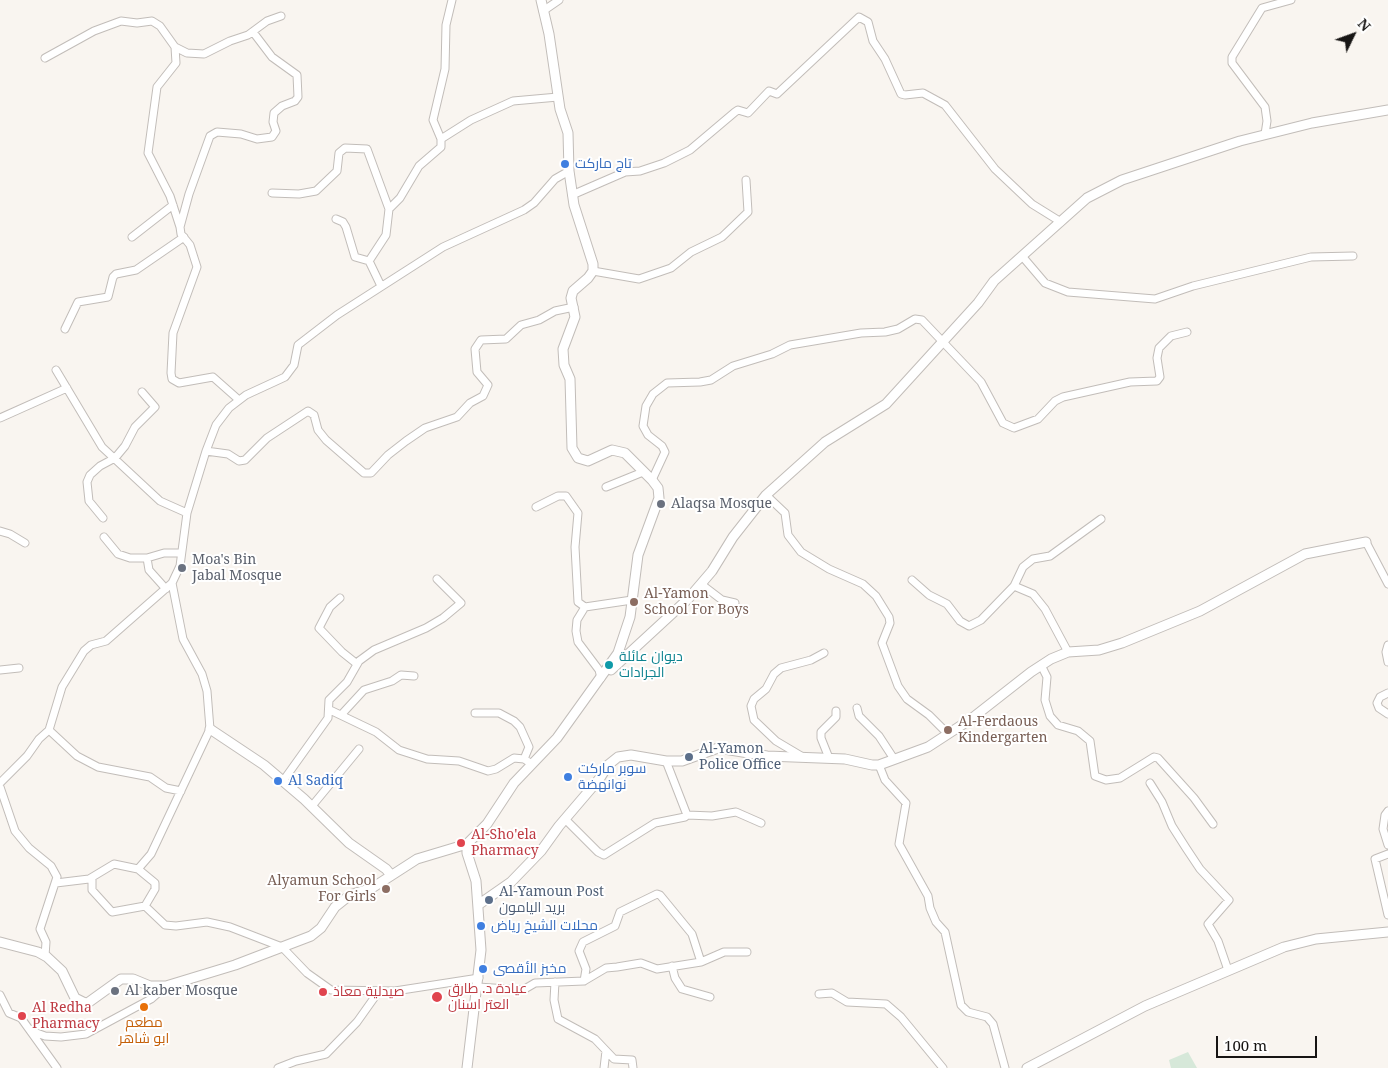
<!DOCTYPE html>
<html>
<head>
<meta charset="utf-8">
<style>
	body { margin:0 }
	#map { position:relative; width:1388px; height:1068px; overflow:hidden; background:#f9f5f0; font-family:"Noto Serif",serif }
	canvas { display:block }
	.north { position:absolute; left:1328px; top:10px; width:50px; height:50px; -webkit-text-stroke:4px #fff; paint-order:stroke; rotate:48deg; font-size:14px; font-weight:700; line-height:20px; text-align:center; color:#171514 }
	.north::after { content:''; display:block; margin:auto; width:18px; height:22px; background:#171514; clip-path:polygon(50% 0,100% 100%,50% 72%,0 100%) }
	.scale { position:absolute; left:1216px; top:1036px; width:101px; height:22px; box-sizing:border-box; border:2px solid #171514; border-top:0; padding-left:6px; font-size:15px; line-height:18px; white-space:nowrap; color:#171514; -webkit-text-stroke:4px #fff; paint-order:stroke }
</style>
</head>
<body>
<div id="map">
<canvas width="1388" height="1068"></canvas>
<div class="north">N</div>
<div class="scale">100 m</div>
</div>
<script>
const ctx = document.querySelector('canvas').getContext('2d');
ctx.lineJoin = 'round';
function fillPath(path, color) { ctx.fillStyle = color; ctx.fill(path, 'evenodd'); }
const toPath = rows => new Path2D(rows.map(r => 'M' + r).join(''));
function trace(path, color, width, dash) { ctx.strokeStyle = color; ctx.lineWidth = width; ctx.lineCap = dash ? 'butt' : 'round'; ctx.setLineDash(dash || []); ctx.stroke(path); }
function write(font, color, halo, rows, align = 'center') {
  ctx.font = font + ' "Noto Serif",Cairo,serif'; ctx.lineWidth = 4; ctx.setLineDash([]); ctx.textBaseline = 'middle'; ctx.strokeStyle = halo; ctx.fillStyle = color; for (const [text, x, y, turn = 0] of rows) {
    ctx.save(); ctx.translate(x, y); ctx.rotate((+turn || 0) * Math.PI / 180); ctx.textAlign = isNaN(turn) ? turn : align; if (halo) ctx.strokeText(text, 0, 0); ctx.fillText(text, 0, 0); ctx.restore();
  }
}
fillPath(toPath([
	[1188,1052,1197,1068,1171,1068,1169,1060]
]), '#d6e8d9');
const minor = toPath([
	[543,11,559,0],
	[175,47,187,53,204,54,230,41,248,35,267,21,281,16],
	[45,58,94,31,121,21,137,23,152,21,160,26,175,47,176,63,157,87,148,153,170,196,180,227],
	[1265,134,1267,121,1265,107,1232,63,1232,57,1262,8,1291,0],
	[441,139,471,120,513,101,558,97],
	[272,193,299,194,316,191,337,171,339,153,345,148,367,149,389,209],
	[572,195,625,172,640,171,664,163,690,150,735,112,738,110,748,113,769,91,777,94,859,17,868,22,873,41,885,59,901,94,905,95,923,93,945,105,995,169,1032,204,1061,222],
	[336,219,343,222,346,227,355,257,369,261],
	[132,237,173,205],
	[1022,256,1045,283,1068,292,1155,299,1193,286,1311,257,1353,256],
	[593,271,639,279,671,268,691,252,722,237,748,212,746,180],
	[381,286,369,261,386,235,389,209,400,198,419,166,441,147,441,139,433,120,445,69,446,25,452,0],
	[65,329,78,302,108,297,113,277,116,274,136,270,184,237],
	[56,370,102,447,160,501,187,513],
	[239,400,213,377,179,383,172,379,171,373,173,333,197,267,190,245,181,234,180,227,189,194,210,136,217,132,241,134,257,139,272,137,276,131,273,122,274,113,282,106,295,101,298,97,297,75,272,57,253,32],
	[0,418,67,388],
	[206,451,228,454,239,461,245,460,267,438,308,411,314,415,318,430,326,440,364,473,371,473,388,455,406,441,425,428,457,417,470,403,483,396,488,385,477,372,475,349,481,340,506,339,521,325,539,320,555,311,574,307],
	[652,480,665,452,662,446,648,435,643,426,646,406,653,394,667,383,700,382,711,380,733,366,772,354,790,345,861,333,885,332,898,329,915,319,922,320,981,382,1003,423,1014,428,1038,419,1055,401,1063,397,1130,382,1157,381,1160,377,1157,358,1159,348,1171,336,1187,332],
	[606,487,643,472],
	[766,495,785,513,788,535,801,552,829,569,863,584,876,596,889,617,890,623,882,643,898,686,907,699,929,715,948,734],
	[536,507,558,496,566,496,578,513,575,547,578,602,585,607,632,600],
	[103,518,89,501,87,482,90,475,100,466,115,458,125,446,135,427,155,407,142,392],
	[0,531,10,534,25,543],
	[104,537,118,554,130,558,147,558],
	[1366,542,1388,584],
	[912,580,929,595,947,604,960,621,969,626,981,620,1014,586,1033,594,1045,609,1068,652],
	[701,584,722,600,735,603],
	[1014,586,1023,567,1033,559,1050,556,1101,519],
	[166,589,149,570,147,558,164,553,181,553],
	[340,598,330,607,319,628,342,652,357,664],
	[585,607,577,620,576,631,578,642,599,670,601,678],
	[1388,645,1386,652,1388,662],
	[1041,665,1047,677,1045,700,1050,716,1058,725,1078,731,1090,741,1095,776,1106,780,1120,778,1154,757,1158,758,1194,798,1213,824],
	[0,670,19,668],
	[1388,693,1380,697,1377,703,1379,708,1388,714],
	[857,708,859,716,879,736,894,759],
	[330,710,376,732,399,750,427,759,459,761,488,771,496,769,514,758,524,759,532,764],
	[475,713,499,713,514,721,520,727,529,747,524,759],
	[341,715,364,690,392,681,401,675,414,676],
	[49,730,77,756,98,767,150,777,166,788,181,791],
	[803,757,776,741,754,720,751,706,754,699,766,689,774,674,781,668,811,660,824,653],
	[829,758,821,738,821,732,836,717,836,711],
	[879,765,885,780,906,803,899,844,928,896,930,908,936,922,945,932,961,1005,968,1012,987,1017,993,1024,1005,1068],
	[283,781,328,718,329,700,347,682,359,661,374,650,426,628,443,618,461,603,437,579],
	[0,783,27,756,39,739,49,730,62,687,84,651,91,645,106,641,172,583,180,566,187,513,206,451,216,425,229,408,246,395,285,377,294,365,298,345,337,315,443,247,524,210,534,203,555,179,569,171],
	[1150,783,1162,802,1172,826,1186,848,1200,869,1229,900,1208,924,1218,941,1228,970],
	[0,787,15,831,29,848,51,866,57,877,40,929,46,942,45,956],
	[312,806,359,749],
	[1388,811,1385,815,1383,829,1388,845],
	[687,815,712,816,736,812,761,823],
	[565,819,598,852,604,855,655,823,685,817,687,815,666,761],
	[1388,854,1375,859,1388,915],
	[138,869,155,883,155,889,145,906,165,925,176,926,207,922,230,927,282,947,307,973,331,990,395,991,479,978],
	[92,878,92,890,112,912,145,906],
	[56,883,89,879,114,864,138,869,151,854,210,729,207,691,202,674,183,639,172,583],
	[701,962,724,952,747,952],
	[672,966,675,978,682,989,710,997],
	[555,982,554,1000,558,1019,595,1039,614,1059,632,1060,633,1068],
	[478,987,523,990,535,983,584,981,606,968,617,967,641,963,657,969,701,962,692,934,660,895,657,894,620,912,615,926,583,942,579,951,586,969,584,981],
	[819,994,832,993,847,1002,886,1004,901,1017,943,1068],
	[0,995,9,1013,21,1018,57,1068],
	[31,1031,45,1036,61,1037,86,1034,151,999,166,986],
	[278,1068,296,1061,326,1054,357,1022,379,991],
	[604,1068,606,1051]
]);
const tertiary = toPath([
	[611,670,688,599,712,571,733,537,766,495,825,442,886,404,978,303,994,281,1087,198,1122,180,1240,141,1312,123,1388,110],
	[210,729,264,765,304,799,349,843,386,869,391,875],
	[478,905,511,882,541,851,559,826,600,778,608,765,618,757,631,755,666,761,682,761,718,748,767,756,845,759,872,765,879,765,928,747,971,719,1031,672,1051,659,1068,652,1099,650,1122,643,1200,611,1305,554,1366,542],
	[0,942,38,952,47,957,62,971,75,998,85,1003,89,1002,121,979,133,979,150,986,166,986,235,965,311,936,321,928,335,907,350,895,372,888,417,859,467,844],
	[467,1068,481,950,476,881,467,853,467,844,487,824,514,783,557,738,618,653,630,617,638,555,659,498,658,488,652,480,625,453,612,450,588,461,578,458,572,448,570,379,564,365,563,349,575,317,571,298,573,291,588,278,593,271,593,264,574,205,569,171,568,133,560,109,549,34,541,0],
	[1027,1068,1145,1006,1284,947,1316,939,1388,932]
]);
trace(minor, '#c2bdb9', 9);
trace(tertiary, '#c2bdb9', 11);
trace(minor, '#fff', 7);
trace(tertiary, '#fff', 9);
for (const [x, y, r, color] of [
	[565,164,5,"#3f7fe0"],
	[661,504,5,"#6b7280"],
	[182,568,5,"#6b7280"],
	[634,602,5,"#8d6e63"],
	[609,665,5,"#0f9aa8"],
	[948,730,5,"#8d6e63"],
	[689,757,5,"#5c6f8a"],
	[568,777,5,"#3f7fe0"],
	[278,781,5,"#3f7fe0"],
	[461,843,5,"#e0444e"],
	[386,889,5,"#8d6e63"],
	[489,900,5,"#5c6f8a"],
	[481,926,5,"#3f7fe0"],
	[483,969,5,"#3f7fe0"],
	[115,991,5,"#6b7280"],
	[323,992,5,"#e0444e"],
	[437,997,6,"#e0444e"],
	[144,1007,5,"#e8710a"],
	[22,1016,5,"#e0444e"]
]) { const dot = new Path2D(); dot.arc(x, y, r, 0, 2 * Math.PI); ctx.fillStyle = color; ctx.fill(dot); trace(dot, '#fff', 2); }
write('14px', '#366cbe', '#fff', [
	["تاج ماركت",575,164],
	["سوبر ماركت",578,769],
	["نوانهضة",578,785],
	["Al Sadiq",288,781],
	["محلات الشيخ رياض",491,926],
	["مخبز الأقصى",493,969]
], 'left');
write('14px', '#5b616d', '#fff', [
	["Alaqsa Mosque",671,504],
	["Moa's Bin",192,560],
	["Jabal Mosque",192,576],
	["Al kaber Mosque",125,991]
], 'left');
write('14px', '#785e54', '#fff', [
	["Al-Yamon",644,594],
	["School For Boys",644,610],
	["Al-Ferdaous",958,722],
	["Kindergarten",958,738],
	["Alyamun School",376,881,"right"],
	["For Girls",376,897,"right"]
], 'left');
write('14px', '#0d838f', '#fff', [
	["ديوان عائلة",619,657],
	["الجرادات",619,673]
], 'left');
write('14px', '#4e5e75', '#fff', [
	["Al-Yamon",699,749],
	["Police Office",699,765],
	["Al-Yamoun Post",499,892],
	["بريد اليامون",499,908]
], 'left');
write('14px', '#be3a42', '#fff', [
	["Al-Sho'ela",471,835],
	["Pharmacy",471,851],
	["عيادة د. طارق",448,989],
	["العتر اسنان",448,1005],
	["صيدلية معاذ",333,992],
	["Al Redha",32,1008],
	["Pharmacy",32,1024]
], 'left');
write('14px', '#c56008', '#fff', [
	["مطعم",144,1023],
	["ابو شاهر",144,1039]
]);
</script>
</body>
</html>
